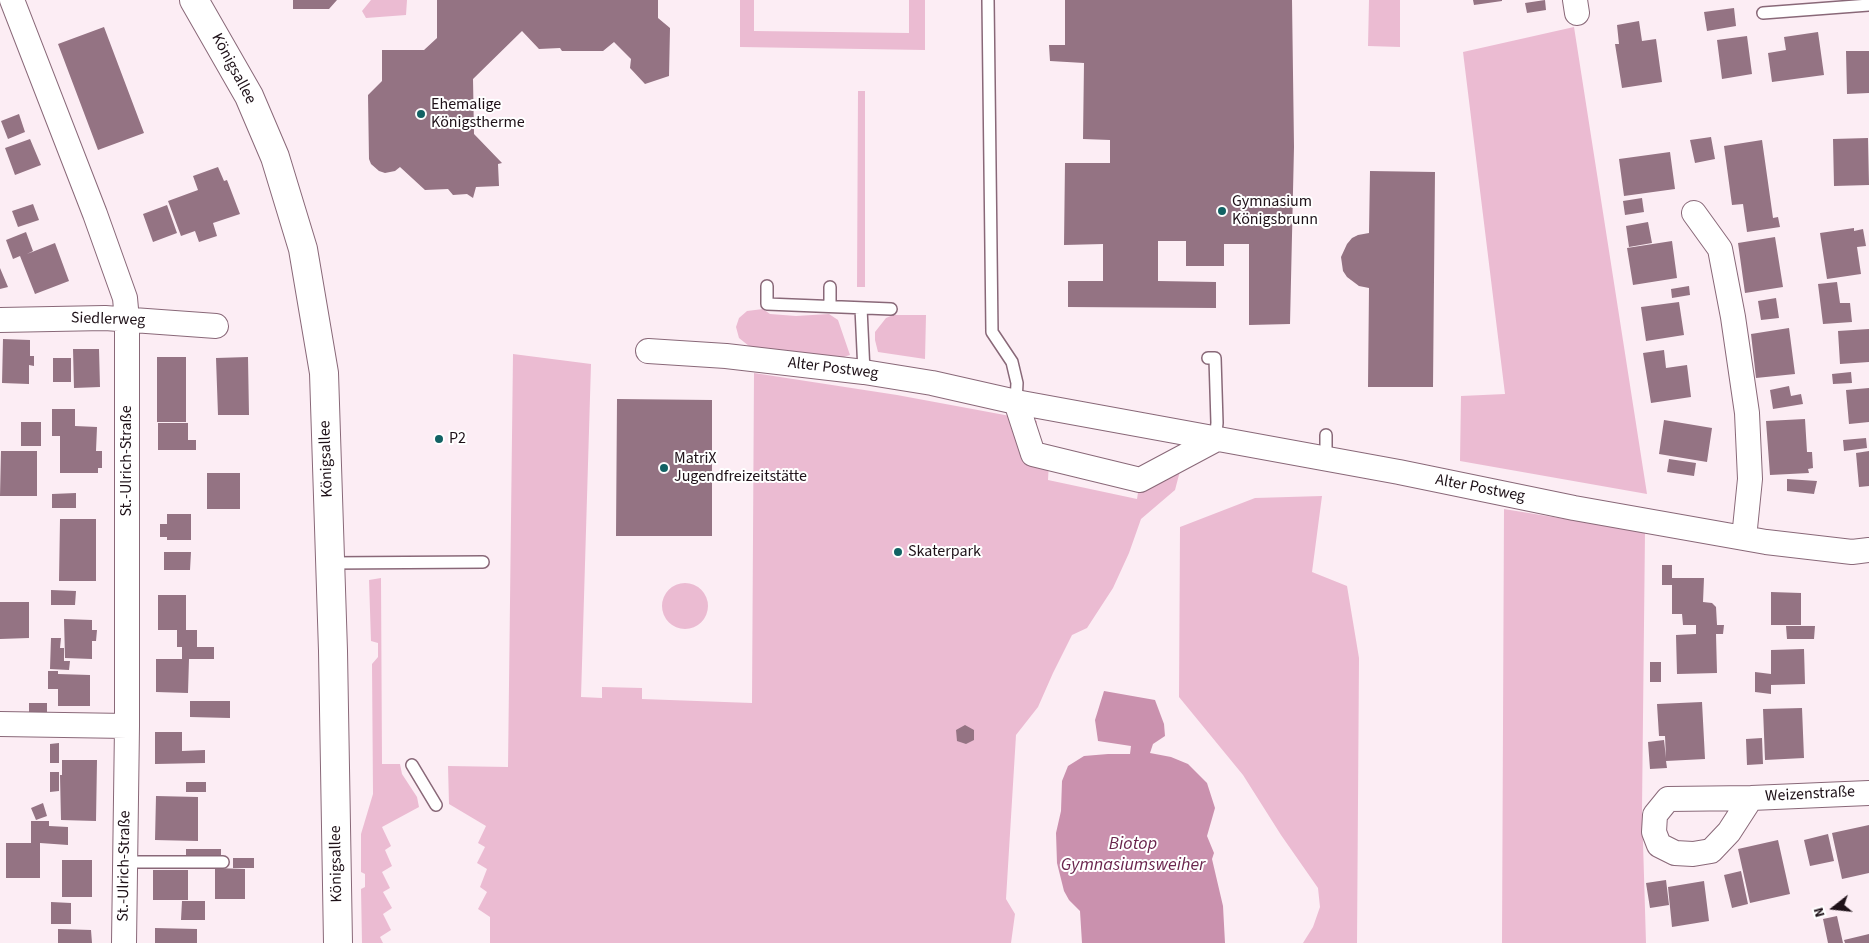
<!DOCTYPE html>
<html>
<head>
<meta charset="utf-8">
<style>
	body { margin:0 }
	#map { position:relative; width:1869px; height:943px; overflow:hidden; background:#fcedf4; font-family:"Source Sans 3",sans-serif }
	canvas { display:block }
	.north { position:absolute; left:1809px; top:883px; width:50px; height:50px; -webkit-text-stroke:4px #fff; paint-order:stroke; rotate:254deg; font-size:14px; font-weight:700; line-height:20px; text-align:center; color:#1e1118 }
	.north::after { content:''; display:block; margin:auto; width:18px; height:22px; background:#1e1118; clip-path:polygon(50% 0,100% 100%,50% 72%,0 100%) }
</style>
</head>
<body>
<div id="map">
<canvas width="1869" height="943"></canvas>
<div class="north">N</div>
</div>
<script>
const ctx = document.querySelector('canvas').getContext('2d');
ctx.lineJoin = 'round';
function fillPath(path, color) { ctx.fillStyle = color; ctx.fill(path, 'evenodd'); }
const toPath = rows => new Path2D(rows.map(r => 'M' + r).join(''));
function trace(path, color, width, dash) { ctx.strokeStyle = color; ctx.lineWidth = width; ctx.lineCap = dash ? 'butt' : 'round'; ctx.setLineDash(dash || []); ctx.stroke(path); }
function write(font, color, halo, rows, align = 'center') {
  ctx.font = font + ' "Source Sans 3",sans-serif'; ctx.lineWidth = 4; ctx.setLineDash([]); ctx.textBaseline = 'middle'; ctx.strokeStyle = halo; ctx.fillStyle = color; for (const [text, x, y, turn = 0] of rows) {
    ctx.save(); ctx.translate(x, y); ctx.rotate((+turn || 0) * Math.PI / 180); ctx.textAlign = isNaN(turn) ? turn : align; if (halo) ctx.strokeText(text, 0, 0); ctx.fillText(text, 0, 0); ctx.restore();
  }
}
fillPath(toPath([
	[371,0,407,0,406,15,366,18,362,11],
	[740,0,754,0,754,31,909,33,909,0,925,0,925,50,740,47],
	[1369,0,1400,0,1400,47,1368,46],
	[1574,27,1647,494,1460,461,1461,396,1505,394,1463,52],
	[858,91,865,91,865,287,857,287],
	[763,309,770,314,796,316,829,314,838,320,850,355,837,359,754,350,739,338,736,327,739,318,747,311],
	[893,315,926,315,925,359,878,352,875,340,875,332,886,318],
	[513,354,591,364,581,697,602,698,602,687,642,688,642,699,752,703,754,373,897,395,1037,421,1033,466,1049,462,1048,480,1137,499,1140,480,1180,471,1175,490,1141,519,1129,553,1113,588,1087,628,1072,635,1053,673,1038,707,1016,735,1006,899,1015,914,1011,943,490,943,490,917,478,909,487,892,480,887,487,869,477,863,485,847,478,843,486,826,449,804,448,766,508,767],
	[1322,496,1312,572,1347,586,1359,658,1357,943,1303,943,1313,927,1320,907,1318,888,1281,835,1243,775,1179,697,1180,527,1255,498],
	[1504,509,1645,532,1642,809,1646,943,1502,943],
	[381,578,382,764,400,764,402,774,417,797,419,807,382,827,391,846,385,850,392,866,382,872,390,888,383,892,392,908,383,914,391,930,380,937,383,943,362,943,361,889,365,887,365,874,361,872,361,834,373,794,372,664,378,657,378,643,371,641,369,580],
	'662 606a23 23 0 1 1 46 0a23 23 0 1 1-46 0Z'
]), '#ebbbd2');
fillPath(toPath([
	[1104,691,1155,700,1164,724,1165,736,1153,744,1150,753,1171,757,1188,764,1207,783,1215,808,1207,836,1214,853,1212,859,1223,906,1225,943,1082,943,1080,911,1069,900,1064,891,1057,863,1056,833,1061,811,1062,781,1068,766,1084,756,1108,754,1130,754,1131,746,1098,741,1095,720]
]), '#ca91ae');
fillPath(toPath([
	[293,0,337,0,329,9,293,9],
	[437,0,658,0,658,18,670,28,669,76,645,84,630,68,631,59,614,42,603,51,562,51,560,48,539,49,522,31,473,79,474,134,502,163,498,164,499,186,476,187,473,198,467,194,453,195,448,189,425,190,400,167,395,171,385,173,379,171,371,164,369,159,368,95,382,81,382,50,424,50,437,38],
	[1065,0,1292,0,1294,147,1290,324,1249,325,1249,244,1224,244,1224,266,1186,266,1186,241,1158,241,1158,281,1216,282,1216,308,1068,307,1068,281,1103,281,1103,244,1064,245,1065,163,1110,163,1110,140,1083,139,1084,63,1050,61,1049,45,1065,45],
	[1473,0,1502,0,1502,1,1474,5],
	[1545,0,1546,10,1527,13,1525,3],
	[1734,8,1736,26,1707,31,1704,12],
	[1639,21,1642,41,1656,39,1662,82,1622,88,1615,44,1619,44,1617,25],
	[104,27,144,133,98,150,58,44],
	[1818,32,1824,75,1772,82,1768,53,1786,50,1784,37],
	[1747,36,1752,74,1722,79,1717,40],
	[1846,51,1869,51,1869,93,1847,94],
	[19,114,25,132,8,139,1,121],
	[1711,137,1715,159,1695,163,1690,140],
	[1868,138,1869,185,1834,186,1833,139],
	[30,139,41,165,15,175,5,148],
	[1762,140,1773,218,1778,217,1780,227,1747,232,1743,204,1732,205,1724,146],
	[1670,152,1675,189,1624,196,1619,159],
	[218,167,224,181,227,180,240,214,213,223,217,236,199,242,195,231,181,236,168,201,198,190,193,176],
	[1370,171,1435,172,1433,387,1368,387,1369,288,1359,286,1347,277,1343,271,1341,257,1347,244,1352,238,1358,235,1369,233],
	[1642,198,1644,212,1625,215,1623,201],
	[33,204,39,220,18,227,12,211],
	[167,205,177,233,153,242,143,214],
	[1648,222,1652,243,1629,247,1626,226],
	[1854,228,1854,231,1863,229,1866,246,1857,247,1861,274,1827,279,1820,233],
	[26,232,33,251,27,254,55,243,69,281,35,294,20,256,13,259,6,240],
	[1775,237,1783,287,1745,293,1738,243],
	[1672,241,1677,278,1633,285,1627,248],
	[0,268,8,287,0,289],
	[1837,282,1840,303,1850,303,1852,322,1823,324,1818,284],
	[1689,286,1690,295,1672,298,1671,289],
	[1776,298,1779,318,1761,320,1758,301],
	[1679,302,1684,335,1646,341,1641,307],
	[1789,328,1795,374,1756,378,1751,334],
	[1869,329,1869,362,1840,364,1838,331],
	[3,339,30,340,30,356,34,356,34,366,29,365,29,384,2,383],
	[73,349,99,349,100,387,74,388],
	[1664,350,1666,368,1687,365,1691,397,1651,403,1643,353],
	[157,357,186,357,186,422,157,422],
	[248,357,249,415,218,415,216,358],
	[53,358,71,358,71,382,53,382],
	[1851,372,1852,383,1833,384,1832,374],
	[1789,386,1791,396,1801,394,1803,404,1773,409,1770,390],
	[1869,388,1869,422,1849,424,1846,390],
	[617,399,712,400,712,536,616,536],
	[52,409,75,409,75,426,97,427,96,451,102,451,102,468,98,468,98,473,60,473,60,436,52,436],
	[1805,419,1807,452,1812,452,1813,468,1808,469,1809,473,1770,475,1766,421],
	[1664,420,1712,428,1707,462,1659,454],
	[21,422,41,422,41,446,21,446],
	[158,423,188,423,188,440,196,440,196,450,158,450],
	[1866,438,1867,448,1844,451,1843,440],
	[1,451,37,451,37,496,0,496],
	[1869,451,1869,486,1859,487,1856,453],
	[1669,459,1696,463,1694,476,1667,472],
	[207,473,240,473,240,509,207,509],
	[1787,479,1817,481,1814,494,1787,491],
	[76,493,76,508,52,508,52,494],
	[167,514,191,514,191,540,167,540,167,537,160,537,160,524,167,524],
	[60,519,96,519,96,581,59,581],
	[164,552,191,552,190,570,164,570],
	[1662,565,1672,565,1672,578,1704,578,1703,602,1712,603,1716,607,1717,625,1724,625,1723,634,1716,634,1717,673,1677,674,1676,635,1696,634,1696,625,1683,625,1682,614,1672,614,1672,585,1662,585],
	[51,590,76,591,75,605,51,605],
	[1771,592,1801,593,1801,625,1771,625],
	[158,595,186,595,186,630,197,630,197,647,214,647,214,659,189,659,188,693,156,692,156,659,182,659,182,647,177,647,177,630,158,630],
	[0,602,29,602,29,638,0,639],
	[64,619,92,620,92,630,97,630,96,641,92,641,92,659,65,658],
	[1786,626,1815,626,1814,639,1787,639],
	[51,638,61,638,60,648,64,648,64,661,70,661,69,670,50,669],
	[1804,649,1805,684,1771,685,1771,694,1755,692,1755,672,1771,674,1771,650],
	[1650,662,1661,662,1661,682,1650,682],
	[48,671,58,671,58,674,90,675,90,706,58,706,58,689,48,689],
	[190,701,230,701,230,718,190,717],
	[1702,702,1705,759,1666,761,1667,768,1650,769,1648,742,1664,740,1666,758,1665,736,1659,736,1657,704],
	[29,703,47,703,47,712,29,712],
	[1802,708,1804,758,1765,760,1763,709],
	[965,725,974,730,974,740,966,744,957,741,956,730],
	[155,732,182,732,182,751,205,750,205,763,155,764],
	[1762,738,1763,764,1747,765,1746,739],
	[59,743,59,763,50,763,50,744],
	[62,760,97,760,96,821,61,820,60,775,62,775],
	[50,772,59,772,59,791,50,792],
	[186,782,206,782,206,792,186,792],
	[156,796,198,797,198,841,155,840],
	[43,803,47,816,36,820,31,808],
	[31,821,49,821,49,826,68,827,68,845,40,843,40,878,6,878,6,843,31,843],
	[1869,825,1869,873,1842,879,1832,833],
	[1828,834,1834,861,1810,866,1804,840],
	[1778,840,1790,894,1750,903,1738,849],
	[186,849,221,849,221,858,186,858],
	[233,858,254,858,254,868,233,868],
	[62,860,92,860,92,897,62,897],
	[215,868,245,869,245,899,215,899],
	[153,870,188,870,188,900,153,900],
	[1741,871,1748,904,1732,908,1724,875],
	[1666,880,1669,905,1650,908,1646,883],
	[1704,881,1709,921,1672,927,1668,887],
	[182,901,205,901,205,920,181,920],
	[51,902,71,903,71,924,51,924],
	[1837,916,1843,943,1828,943,1823,919],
	[155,928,197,929,197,943,155,943],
	[58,929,91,930,92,943,58,943],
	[1869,934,1869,943,1845,943,1844,940]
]), '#947383');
const service = toPath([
	[988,0,992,332,1012,362,1017,383,1016,402],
	[1763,13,1869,5],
	[767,286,767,304,891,309],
	[830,306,830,287],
	[861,308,864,372],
	[1208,358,1215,358,1217,423,1215,440],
	[1326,435,1326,459],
	[330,563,483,562],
	[412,765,436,805],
	[125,862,223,862]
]);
const minor = toPath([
	[12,0,95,214,125,298,127,320,127,726,124,943],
	[1575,0,1577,13],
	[1694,213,1720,249,1733,317,1747,413,1750,479,1744,538],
	[0,320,105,318,216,326],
	[648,351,726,356,864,372,932,383,1016,402,1399,472,1574,508,1766,542,1852,552,1869,550],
	[1016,402,1033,454,1140,480,1215,440],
	[0,724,127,726],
	[1751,798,1729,832,1711,851,1693,854,1675,853,1659,845,1654,832,1655,815,1668,799,1751,798,1869,793]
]);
const tertiary = toPath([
	[194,0,249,96,275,157,303,249,324,373,333,651,338,943]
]);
trace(service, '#896878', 14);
trace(minor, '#896878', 26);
trace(tertiary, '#896878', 30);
trace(service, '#fff', 11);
trace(minor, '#fff', 24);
trace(tertiary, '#fff', 28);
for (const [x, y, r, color] of [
	[421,114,5,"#126264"],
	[1222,211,5,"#126264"],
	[439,439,5,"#126264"],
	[664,468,5,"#126264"],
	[898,552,5,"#126264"]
]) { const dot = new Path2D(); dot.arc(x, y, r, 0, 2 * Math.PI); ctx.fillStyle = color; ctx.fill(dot); trace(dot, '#fff', 2); }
write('16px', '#1e1118', '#fff', [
	["Königsallee",233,69,62],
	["Siedlerweg",108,320,2],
	["Alter Postweg",833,369,7],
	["Königsallee",327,459,-92],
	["St.-Ulrich-Straße",127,461,-90],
	["Alter Postweg",1480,489,11],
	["Weizenstraße",1810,795,-3],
	["Königsallee",337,864,-91],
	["St.-Ulrich-Straße",125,866,-89]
]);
write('16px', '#1e1118', '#fff', [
	["Ehemalige",431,105],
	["Königstherme",431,123],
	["Gymnasium",1232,202],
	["Königsbrunn",1232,220],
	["P2",449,439],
	["MatriX",674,459],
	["Jugendfreizeitstätte",674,477],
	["Skaterpark",908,552]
], 'left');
write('italic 18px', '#6a254d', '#fff', [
	["Biotop",1133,845],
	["Gymnasiumsweiher",1133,866]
]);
</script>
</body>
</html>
